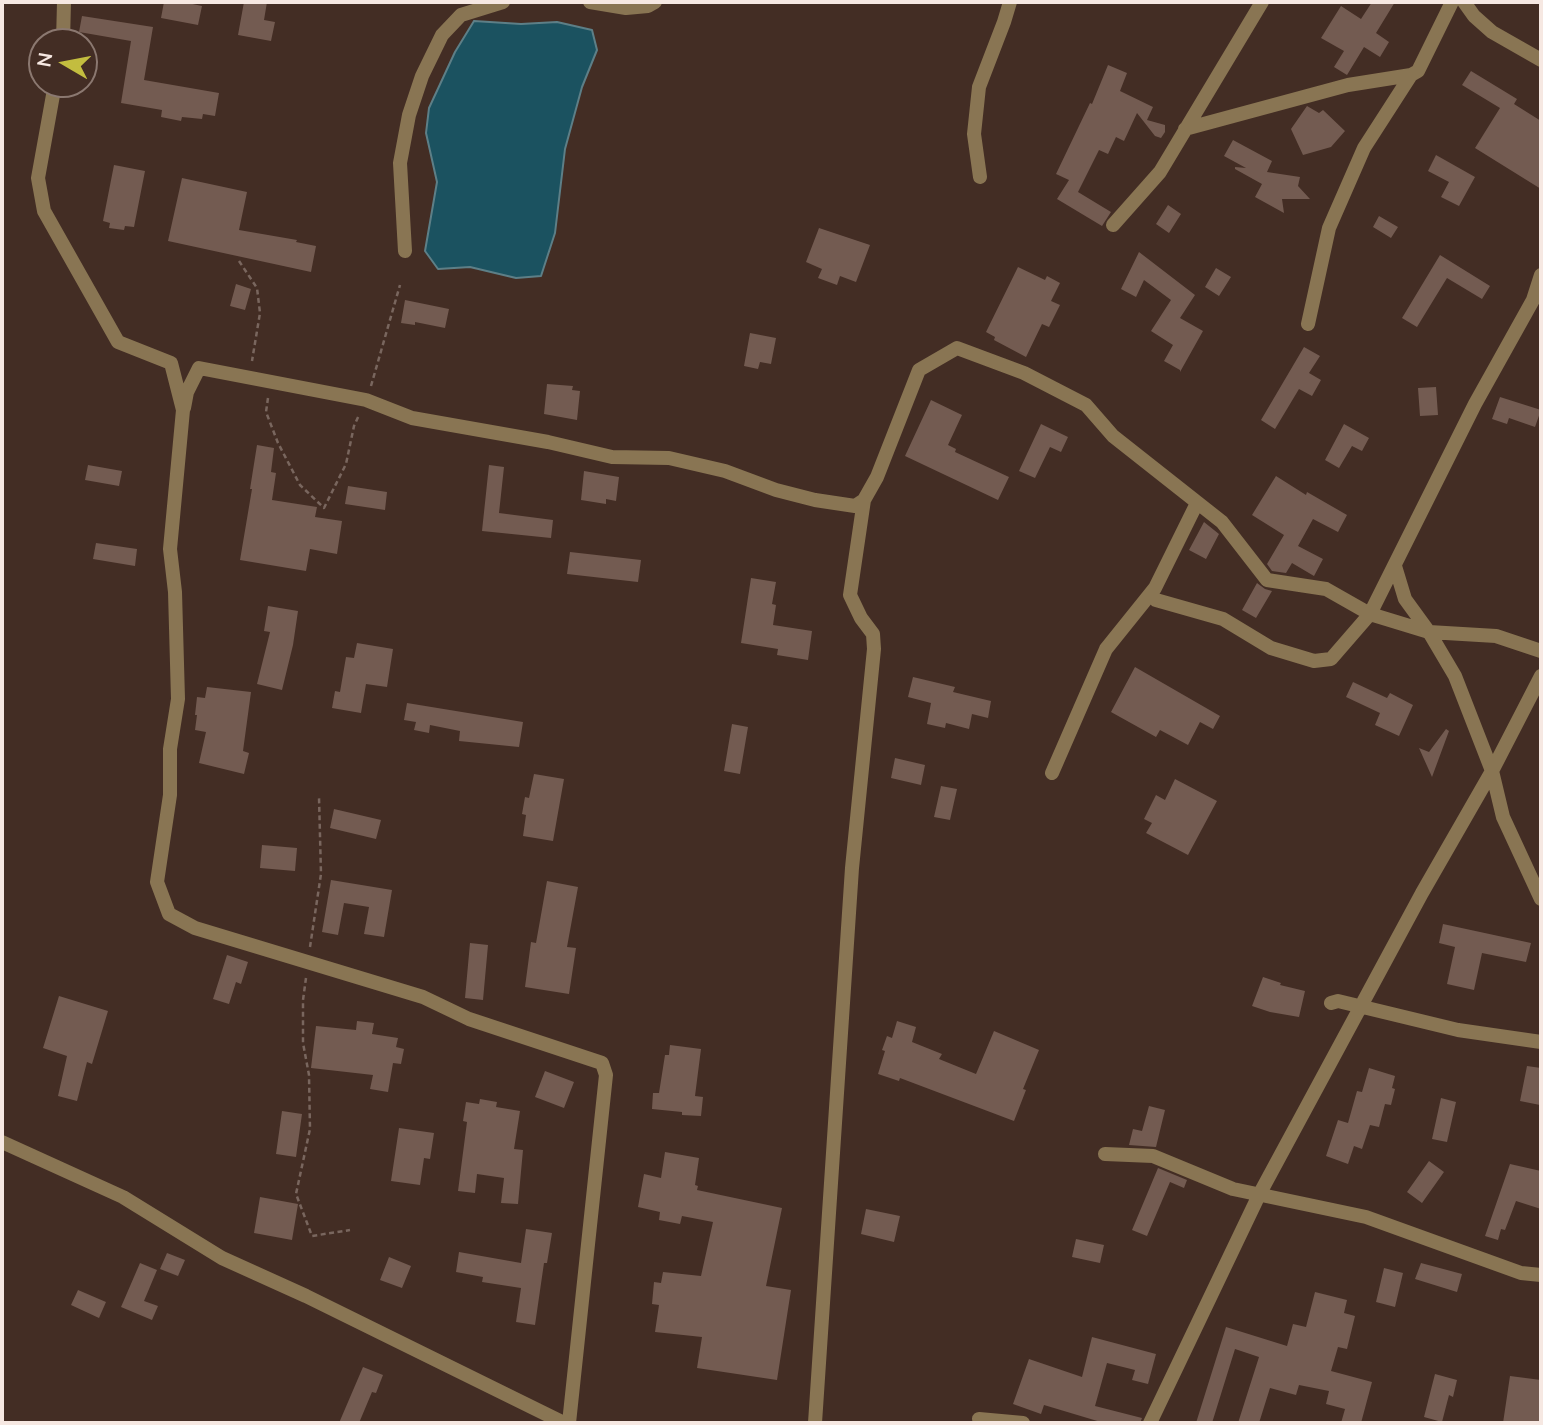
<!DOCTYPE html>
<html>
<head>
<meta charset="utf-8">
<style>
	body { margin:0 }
	#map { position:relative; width:1543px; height:1425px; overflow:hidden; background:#432d24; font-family:Mulish,sans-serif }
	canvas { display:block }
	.frame { position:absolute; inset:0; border:4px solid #f6e8e2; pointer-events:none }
	.north { position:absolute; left:28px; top:28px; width:70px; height:70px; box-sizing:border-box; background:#432d24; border:2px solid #8b7870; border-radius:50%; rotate:280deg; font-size:19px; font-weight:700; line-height:28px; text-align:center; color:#f6e8e2 }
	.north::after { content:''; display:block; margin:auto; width:24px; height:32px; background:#c3bd3f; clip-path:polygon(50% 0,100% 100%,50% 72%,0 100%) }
</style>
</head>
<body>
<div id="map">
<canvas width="1543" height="1425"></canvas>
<div class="frame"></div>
<div class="north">N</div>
</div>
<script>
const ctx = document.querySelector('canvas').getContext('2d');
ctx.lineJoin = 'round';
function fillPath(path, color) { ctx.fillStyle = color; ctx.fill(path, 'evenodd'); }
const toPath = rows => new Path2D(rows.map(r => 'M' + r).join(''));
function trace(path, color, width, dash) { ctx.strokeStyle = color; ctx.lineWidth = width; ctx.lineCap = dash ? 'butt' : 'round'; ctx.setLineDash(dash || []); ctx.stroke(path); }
const water = toPath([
	[474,21,521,24,557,22,592,30,597,50,582,87,565,149,555,233,541,276,516,278,470,267,438,269,425,251,437,182,426,133,429,108,455,52,474,21]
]);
fillPath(water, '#1b5260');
trace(water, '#5d7f87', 2);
fillPath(toPath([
	[164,2,183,2,202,6,198,25,161,18],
	[244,2,267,2,264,20,275,22,271,41,238,35],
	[1372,2,1395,2,1376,33,1389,42,1380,57,1364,47,1347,75,1334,67,1344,51,1321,38,1341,6,1361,19],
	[82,16,153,27,144,80,219,93,215,116,203,114,202,119,182,117,181,121,161,117,162,110,121,103,131,41,79,32],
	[1108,65,1127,73,1120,91,1153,107,1147,120,1165,125,1165,132,1161,138,1155,136,1137,113,1124,141,1116,137,1108,154,1099,150,1078,192,1111,212,1102,226,1057,199,1069,180,1056,174,1090,103,1092,104],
	[1471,71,1517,99,1514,104,1541,121,1541,189,1475,148,1500,108,1462,85],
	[1307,106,1319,113,1323,110,1345,131,1331,147,1303,155,1291,129],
	[1233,140,1272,161,1267,172,1300,177,1298,186,1310,199,1282,199,1284,213,1255,197,1262,184,1235,169,1235,167,1246,168,1224,156],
	[1436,155,1475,177,1459,206,1441,197,1449,182,1428,171],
	[114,165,145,171,134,227,125,226,124,230,109,228,110,223,103,221],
	[182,178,247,192,239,230,297,240,296,242,316,246,311,272,168,241],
	[1168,205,1181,214,1169,233,1156,224],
	[1379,216,1398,227,1391,238,1373,227],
	[819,228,870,245,856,282,840,276,837,285,818,278,822,269,806,262],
	[1139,252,1195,295,1180,318,1203,331,1180,372,1180,370,1164,361,1173,345,1151,331,1171,300,1144,280,1136,297,1121,289],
	[1440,255,1490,286,1482,299,1447,278,1417,327,1402,318],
	[1018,267,1045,280,1047,276,1060,283,1051,301,1060,305,1049,327,1042,324,1026,357,994,340,995,337,986,332],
	[1216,268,1231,277,1219,296,1205,287],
	[236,284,251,289,245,310,230,306],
	[405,300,449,309,445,328,415,322,415,325,401,323],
	[750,333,776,338,771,364,760,362,758,369,744,366],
	[1304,347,1320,356,1309,373,1321,380,1312,396,1299,389,1275,429,1261,420],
	[547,384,573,386,572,390,580,391,577,420,544,414],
	[1436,387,1438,415,1420,416,1418,388],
	[1500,397,1541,410,1535,427,1509,418,1507,424,1492,419],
	[931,400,962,415,948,445,956,449,955,452,1009,477,998,500,905,456],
	[1041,424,1068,437,1061,452,1050,447,1035,478,1019,471],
	[1344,424,1369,438,1362,451,1352,446,1339,468,1325,460],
	[257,445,274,448,271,472,276,473,272,500,317,507,315,517,342,521,337,554,310,549,306,571,240,560,252,489,250,489],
	[88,465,122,471,119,486,85,480],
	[489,465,504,467,499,513,553,520,551,538,482,531],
	[584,471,619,477,616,501,606,499,606,504,581,500],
	[1276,476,1306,495,1307,492,1347,515,1338,532,1313,519,1298,546,1323,559,1314,576,1292,563,1286,573,1272,571,1267,564,1284,535,1252,515],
	[348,486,387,492,385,510,345,504],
	[1204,522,1219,534,1206,559,1189,550],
	[96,543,137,549,135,566,93,559],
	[570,552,641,560,638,582,567,574],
	[751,578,776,582,772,604,776,605,773,625,812,631,808,660,777,655,778,649,741,643],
	[1257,583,1265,589,1272,591,1256,618,1242,610],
	[268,606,298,611,293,645,282,690,257,684,270,632,264,631],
	[357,643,393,649,387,687,366,684,361,713,332,708,335,691,340,692,346,657,354,658],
	[1135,667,1220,716,1213,729,1200,722,1188,745,1160,730,1156,737,1111,712],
	[913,677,955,687,953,692,991,701,988,718,972,714,969,729,946,723,945,728,927,724,931,703,908,697],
	[1353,682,1387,698,1390,693,1413,705,1399,736,1375,725,1380,713,1346,697],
	[207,687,251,692,243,751,249,753,244,774,199,763,206,732,195,730,197,715,195,715,197,697,205,698],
	[407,703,523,722,519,747,459,741,460,731,430,725,429,733,414,730,416,722,404,720],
	[732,724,748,727,740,774,724,771],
	[1446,729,1449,731,1432,777,1419,748,1429,752],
	[895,758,925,765,921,785,891,778],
	[534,774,564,779,553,841,523,836,526,815,522,814,525,797,529,798],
	[1175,779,1217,801,1188,855,1146,833,1152,823,1144,819,1156,795,1165,800],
	[941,786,957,789,950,820,934,817],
	[334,809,381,820,376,839,330,828],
	[262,845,297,848,295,871,260,868],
	[331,880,392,890,384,937,364,934,369,907,344,903,338,935,322,932],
	[547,881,578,887,567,947,576,948,569,994,525,987,531,942,536,943],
	[1443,924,1531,943,1526,962,1482,953,1474,990,1447,984,1455,947,1439,943],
	[470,943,488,945,483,1000,465,998],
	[227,955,248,962,241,984,236,982,229,1004,213,999],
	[1263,977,1281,983,1280,985,1305,991,1299,1017,1270,1012,1252,1006],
	[59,996,108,1011,92,1064,87,1062,77,1101,58,1096,67,1056,43,1048],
	[357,1021,374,1023,372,1034,398,1038,396,1047,404,1049,401,1064,393,1063,388,1092,370,1089,373,1075,311,1068,316,1026,356,1030],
	[897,1021,916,1027,912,1042,942,1054,939,1059,976,1074,994,1031,1039,1050,1023,1089,1026,1090,1014,1121,900,1078,899,1081,878,1074,885,1051,882,1050,887,1036,892,1038],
	[670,1045,701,1049,695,1096,703,1097,701,1116,682,1115,682,1112,652,1109,653,1093,659,1093,665,1055,669,1055],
	[1527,1066,1541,1068,1540,1105,1520,1101],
	[1369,1068,1395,1076,1392,1088,1395,1089,1391,1105,1385,1104,1379,1127,1370,1125,1362,1149,1354,1146,1348,1164,1326,1156,1338,1120,1348,1123,1357,1091,1362,1092],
	[545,1071,574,1082,564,1108,535,1097],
	[1441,1098,1456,1102,1447,1142,1432,1139],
	[480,1099,497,1102,496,1107,520,1111,514,1149,523,1150,518,1204,501,1203,504,1178,477,1174,475,1193,458,1191,467,1122,463,1121,466,1102,479,1104],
	[1149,1106,1165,1110,1156,1147,1129,1145,1133,1129,1142,1131],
	[282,1111,302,1114,296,1157,276,1154],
	[399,1128,434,1133,430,1159,424,1158,420,1185,391,1181],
	[665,1152,699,1158,695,1185,698,1186,697,1190,782,1208,766,1286,791,1290,777,1380,697,1368,702,1337,655,1332,659,1305,652,1304,654,1282,661,1283,663,1272,701,1276,713,1222,682,1216,680,1224,659,1220,660,1212,638,1207,644,1174,661,1178],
	[1429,1161,1444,1172,1422,1203,1407,1192],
	[1510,1164,1541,1171,1541,1209,1516,1201,1505,1230,1501,1229,1498,1240,1485,1236],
	[1158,1168,1187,1180,1184,1188,1170,1182,1147,1236,1132,1230],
	[260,1197,298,1204,292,1240,254,1233],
	[866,1209,900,1216,894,1242,861,1234],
	[526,1229,552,1233,547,1263,544,1263,535,1325,516,1322,521,1288,482,1282,483,1277,456,1272,459,1252,521,1263],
	[1076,1239,1104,1245,1100,1263,1072,1257],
	[167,1253,185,1260,178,1276,160,1269],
	[389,1257,411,1266,402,1288,380,1280],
	[140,1263,157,1270,144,1301,158,1306,152,1320,121,1307],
	[1421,1263,1462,1274,1457,1292,1415,1279],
	[1384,1268,1403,1273,1395,1307,1376,1302],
	[78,1290,106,1302,99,1318,71,1305],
	[1315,1292,1347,1300,1344,1313,1355,1316,1347,1349,1338,1347,1331,1371,1372,1382,1361,1423,1341,1423,1345,1409,1326,1404,1329,1391,1299,1385,1296,1395,1270,1388,1259,1423,1238,1423,1259,1357,1235,1349,1212,1423,1196,1423,1226,1327,1287,1346,1293,1324,1306,1327],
	[1092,1337,1156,1354,1148,1384,1132,1380,1135,1370,1107,1363,1095,1406,1142,1418,1140,1423,1104,1423,1044,1405,1041,1414,1013,1404,1029,1359,1082,1377],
	[363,1367,383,1375,376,1393,372,1392,359,1423,339,1423],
	[1435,1374,1457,1380,1453,1397,1449,1395,1442,1422,1424,1417],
	[1510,1376,1541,1380,1541,1423,1503,1423]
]), '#735b51');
trace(toPath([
	[239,261,257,288,260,313,252,361],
	[371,386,400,285],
	[268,398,266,412,278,443,300,485,324,508,346,464,354,426,359,415],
	[310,947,321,874,319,797],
	[306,978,303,1000,303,1043,309,1075,310,1129,296,1194,312,1236,350,1230]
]), '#79665e', 2.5, [5, 3.5]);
trace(toPath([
	[590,2,626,8,648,6,655,2],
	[1464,2,1474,16,1492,32,1541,60],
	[63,42,64,2],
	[55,84,38,178,44,211,118,342,171,363,183,410,170,549,175,592,178,699,170,749,170,795,157,882,169,914,195,928,423,997,469,1019,602,1063,606,1075,569,1423],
	[1185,129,1348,85,1411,75,1418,71,1452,2],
	[980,177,974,134,979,87,1004,22,1010,2],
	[1113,225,1160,172,1262,2],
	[405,251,400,163,409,115,422,76,442,35,461,15,503,2],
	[1308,324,1329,228,1364,148,1411,75],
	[184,408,187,392,199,368,366,400,412,418,548,442,612,457,669,458,725,471,776,490,815,500,855,506,864,500,877,477,919,370,957,348,1024,373,1086,405,1113,436,1222,522,1267,580,1326,589,1370,614,1429,632,1496,636,1541,651],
	[1395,566,1405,599,1429,632,1455,676,1492,771,1503,817,1541,899],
	[1156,600,1223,619,1271,648,1314,661,1331,659,1370,614,1475,404,1533,300,1541,275],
	[1052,773,1106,649,1155,588,1197,503],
	[1331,1003,1338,1001,1458,1030,1541,1042],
	[2,1142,123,1197,222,1258,306,1296,564,1423],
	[1105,1154,1153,1156,1233,1189,1366,1217,1521,1273,1541,1275],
	[979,1419,1023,1423],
	[815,1423,852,868,874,649,873,634,861,618,850,595,864,500],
	[1150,1423,1259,1195,1422,893,1492,771,1541,676]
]), '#897553', 14);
</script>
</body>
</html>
